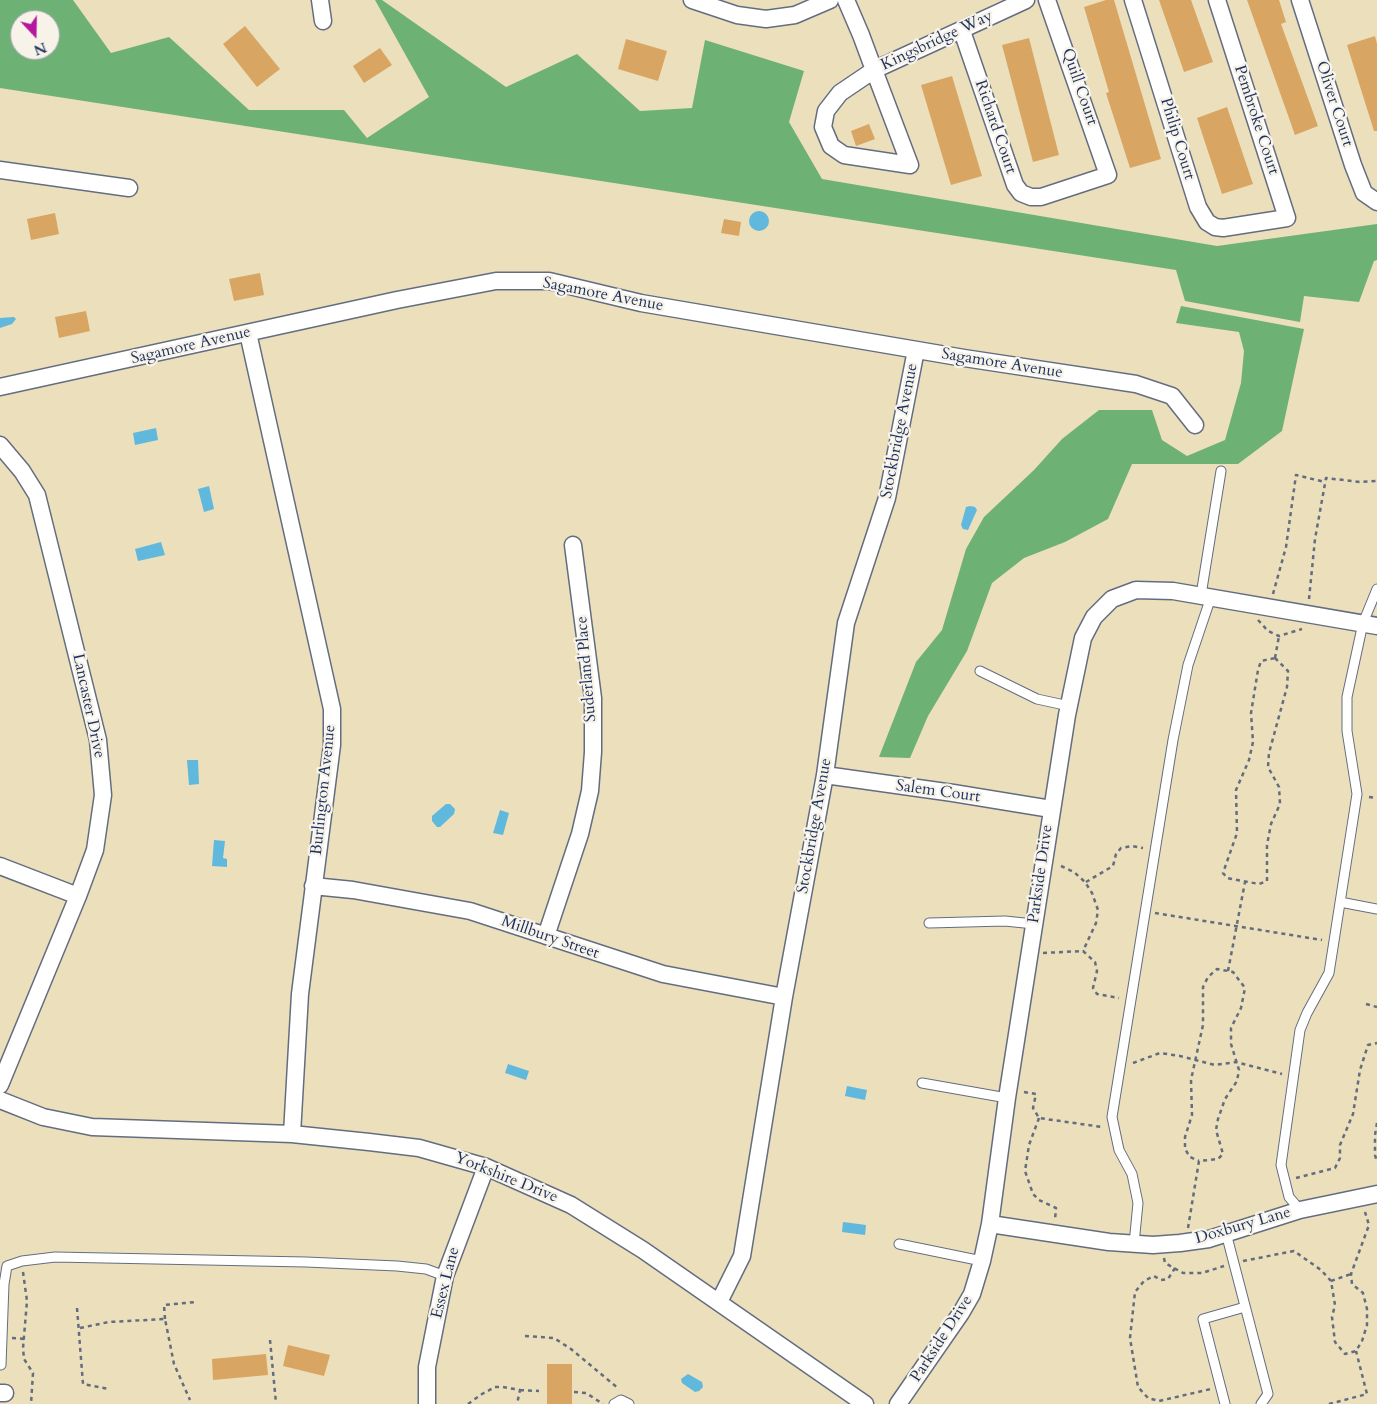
<!DOCTYPE html>
<html>
<head>
<meta charset="utf-8">
<style>
	body { margin:0 }
	#map { position:relative; width:1377px; height:1404px; overflow:hidden; background:#ebdfbc; font-family:Cardo,serif }
	canvas { display:block }
	.north { position:absolute; left:10px; top:10px; width:50px; height:50px; box-sizing:border-box; background:#f7f3e8; border:1px solid #9fa5b1; border-radius:50%; rotate:159deg; font-size:14px; font-weight:700; line-height:20px; text-align:center; color:#1b2f5e }
	.north::after { content:''; display:block; margin:auto; width:18px; height:22px; background:#b5179e; clip-path:polygon(50% 0,100% 100%,50% 72%,0 100%) }
</style>
</head>
<body>
<div id="map">
<canvas width="1377" height="1404"></canvas>
<div class="north">N</div>
</div>
<script>
const ctx = document.querySelector('canvas').getContext('2d');
ctx.lineJoin = 'round';
function fillPath(path, color) { ctx.fillStyle = color; ctx.fill(path, 'evenodd'); }
const toPath = rows => new Path2D(rows.map(r => 'M' + r).join(''));
function trace(path, color, width, dash) { ctx.strokeStyle = color; ctx.lineWidth = width; ctx.lineCap = dash ? 'butt' : 'round'; ctx.setLineDash(dash || []); ctx.stroke(path); }
function write(font, color, halo, rows, align = 'center') {
  ctx.font = font + ' Cardo,serif'; ctx.lineWidth = 4.5; ctx.setLineDash([]); ctx.textBaseline = 'middle'; ctx.strokeStyle = halo; ctx.fillStyle = color; for (const [text, x, y, turn = 0] of rows) {
    ctx.save(); ctx.translate(x, y); ctx.rotate((+turn || 0) * Math.PI / 180); ctx.textAlign = isNaN(turn) ? turn : align; if (halo) ctx.strokeText(text, 0, 0); ctx.fillText(text, 0, 0); ctx.restore();
  }
}
fillPath(toPath([
	[0,0,73,0,111,53,169,37,249,110,344,110,367,138,429,97,375,0,382,0,506,87,577,54,640,111,692,108,705,40,804,71,789,122,822,179,1217,246,1377,224,1377,260,1374,261,1359,302,1304,296,1300,322,1185,301,1176,270,0,88],
	[20,20,50,20,50,50,20,50],
	[1181,306,1304,329,1282,431,1238,464,1132,464,1108,519,1065,542,1024,558,992,583,967,651,928,716,910,758,879,757,916,662,942,630,966,549,984,517,1034,470,1062,439,1099,410,1152,410,1162,440,1187,456,1225,440,1241,383,1244,351,1239,332,1176,323]
]), '#6eb175');
fillPath(toPath([
	'749 221a10 10 0 1 1 20 0a10 10 0 1 1-20 0Z',
	[14,317,16,319,12,324,0,328,0,318],
	[156,428,158,440,135,445,133,433],
	[209,486,214,509,204,512,198,489],
	[970,506,975,507,977,510,968,530,963,529,961,525,966,507],
	[161,542,165,555,138,561,135,549],
	[187,760,198,760,199,784,189,785],
	[446,804,450,804,455,809,454,814,440,827,437,827,432,821,432,816],
	[500,810,509,813,503,835,493,833],
	[214,840,225,841,223,858,227,859,227,867,212,866],
	[508,1064,529,1071,526,1080,505,1073],
	[847,1086,867,1090,865,1100,845,1096],
	[843,1222,866,1225,865,1235,842,1232],
	[688,1374,702,1382,703,1387,699,1391,695,1392,682,1383,681,1379]
]), '#60b8dd');
fillPath(toPath([
	[1106,0,1114,0,1161,159,1130,168,1106,93,1109,92,1084,7],
	[1159,0,1191,0,1213,62,1184,72],
	[1247,0,1279,0,1286,22,1281,24,1318,126,1295,135],
	[245,26,280,69,257,87,223,44],
	[1375,36,1377,44,1377,131,1374,131,1347,45],
	[1029,38,1059,155,1033,162,1002,45],
	[626,39,667,51,658,81,618,69],
	[380,48,392,65,364,83,353,66],
	[952,76,982,176,951,185,921,85],
	[1227,107,1253,184,1222,194,1197,118],
	[869,124,875,139,856,146,851,131],
	[55,213,59,234,31,240,27,219],
	[724,219,741,222,739,236,721,233],
	[260,273,264,295,234,301,229,279],
	[86,311,90,331,59,338,55,317],
	[288,1345,330,1355,324,1376,283,1366],
	[266,1354,268,1375,213,1380,212,1359],
	[547,1364,572,1364,572,1404,547,1404]
]), '#d9a562');
const service = toPath([
	[1201,595,1221,471],
	[980,671,1037,699,1069,706],
	[1340,902,1377,909],
	[929,923,1005,921,1034,924],
	[922,1083,1007,1098],
	[1300,1210,1289,1197,1281,1165,1300,1030,1307,1013,1329,973,1357,794,1347,731,1347,697,1363,623,1377,589],
	[1226,1233,1268,1394,1261,1404],
	[899,1244,982,1261],
	[1134,1244,1138,1203,1132,1174,1119,1150,1112,1117,1173,740,1188,665,1211,597],
	[1,1365,4,1284,7,1266,22,1261,55,1257,306,1262,397,1266,426,1269,445,1276],
	[614,1404,621,1400,629,1404],
	[1225,1404,1203,1319,1245,1307]
]);
const minor = toPath([
	[320,0,323,21],
	[692,0,737,15,766,19,795,15,830,0],
	[846,0,861,35,874,70,910,165,844,155,831,146,823,127,826,111,840,93,874,70,1026,0],
	[1133,0,1198,207,1207,222,1215,227,1223,228,1287,218,1217,0],
	[1300,0,1353,165,1364,193,1377,202],
	[962,31,1015,185,1021,193,1031,197,1041,197,1108,175,1047,0],
	[0,170,129,188],
	[248,333,332,709,332,745,300,994,292,1134],
	[0,387,397,300,496,281,549,281,641,303,964,358,1136,384,1172,396,1195,425],
	[0,445,22,471,37,495,98,740,103,795,95,850,78,896,0,1085],
	[825,775,953,793,1051,809],
	[0,866,78,896],
	[313,886,353,890,470,911,663,974,784,997],
	[546,936,580,834,590,791,593,752,593,698,573,545],
	[0,1100,43,1117,92,1127,292,1134,369,1142,419,1148,486,1167,571,1205,643,1250,865,1404],
	[990,1224,1109,1242,1153,1245,1180,1243,1209,1239,1300,1210,1377,1194],
	[719,1302,742,1256,784,997,825,775,846,623,887,498,916,350],
	[0,1393,5,1393],
	[427,1404,427,1367,445,1276,486,1167],
	[898,1404,961,1313,972,1294,982,1261,990,1224,1007,1098,1067,715,1083,638,1094,617,1112,599,1136,590,1173,591,1377,626]
]);
trace(service, '#646d7f', 11);
trace(minor, '#646d7f', 19);
trace(toPath([
	[1273,594,1286,547,1296,475,1325,482],
	[1309,599,1315,539,1326,478,1360,482,1377,481],
	[1258,620,1268,631,1279,636,1302,629],
	[1275,658,1288,671,1287,687,1269,753,1268,767,1279,787,1280,804,1271,824,1267,845,1267,881,1259,884,1227,878,1223,873,1237,833,1236,790,1249,760,1253,742,1251,713,1258,670,1261,661,1275,658],
	[1275,658,1279,636],
	[1369,797,1377,798],
	[1061,866,1074,872,1085,882,1092,893,1098,910,1096,923,1083,951],
	[1086,882,1113,866,1116,854,1121,848,1132,846,1143,848],
	[1155,913,1322,940],
	[1043,953,1083,951,1095,962,1097,971,1093,988,1097,994,1119,998],
	[1228,971,1245,882],
	[1366,1004,1377,1007],
	[1133,1063,1160,1053,1180,1056,1215,1065,1236,1062,1282,1074],
	[1024,1092,1036,1094,1033,1108,1039,1118,1102,1127],
	[1039,1118,1029,1145,1025,1171,1033,1194,1039,1200,1056,1208,1055,1220],
	[1377,1123,1375,1135,1375,1155,1377,1162],
	[1296,1178,1335,1168,1340,1158,1340,1145,1353,1114,1360,1070,1368,1045,1377,1043],
	[1188,1228,1199,1161,1218,1159,1223,1154,1216,1130,1218,1119,1225,1099,1237,1081,1239,1070,1231,1044,1231,1028,1241,1008,1245,988,1233,972,1228,971,1217,969,1208,977,1203,987,1203,1025,1191,1080,1192,1115,1185,1137,1185,1149,1190,1157,1199,1161],
	[1164,1258,1165,1263,1183,1273,1202,1273,1224,1266],
	[1243,1261,1294,1251,1321,1270,1331,1281,1335,1305,1332,1317,1335,1342,1345,1354,1356,1351,1362,1341,1367,1325,1367,1309,1363,1293,1352,1284,1351,1274,1369,1225,1365,1212],
	[1175,1268,1168,1279,1161,1280,1154,1276,1144,1281,1135,1292,1130,1338,1138,1387,1148,1398,1159,1401,1211,1389],
	[23,1272,27,1301,23,1348,24,1359,33,1373,31,1404],
	[1331,1281,1351,1274],
	[77,1308,83,1384,109,1389],
	[165,1319,164,1305,196,1302],
	[80,1328,109,1322,165,1319,174,1364,190,1400],
	[525,1336,554,1338,571,1349,619,1389],
	[12,1338,25,1339],
	[270,1340,276,1403],
	[520,1390,539,1391],
	[574,1392,586,1393,603,1404],
	[468,1404,482,1394,495,1387,503,1387,520,1390,517,1404],
	[1329,1404,1367,1394,1356,1351]
]), '#646d7f', 2.5, [4, 4]);
trace(service, '#fff', 9);
trace(minor, '#fff', 16);
write('16px', '#1b2f5e', '#f7f3e8', [
	["Kingsbridge Way",937,41,-25],
	["Quill Court",1079,87,71],
	["Oliver Court",1334,104,72],
	["Pembroke Court",1256,120,72],
	["Richard Court",995,127,71],
	["Philip Court",1177,139,73],
	["Sagamore Avenue",603,295,11],
	["Sagamore Avenue",191,346,-13],
	["Sagamore Avenue",1002,364,9],
	["Stockbridge Avenue",900,431,-79],
	["Suderland Place",587,669,-95],
	["Lancaster Drive",88,706,78],
	["Burlington Avenue",324,790,-84],
	["Salem Court",938,792,8],
	["Stockbridge Avenue",815,826,-80],
	["Parkside Drive",1041,874,-82],
	["Millbury Street",550,938,19],
	["Yorkshire Drive",506,1178,22],
	["Doxbury Lane",1243,1226,-16],
	["Essex Lane",446,1283,-76],
	["Parkside Drive",942,1339,-57]
]);
</script>
</body>
</html>
